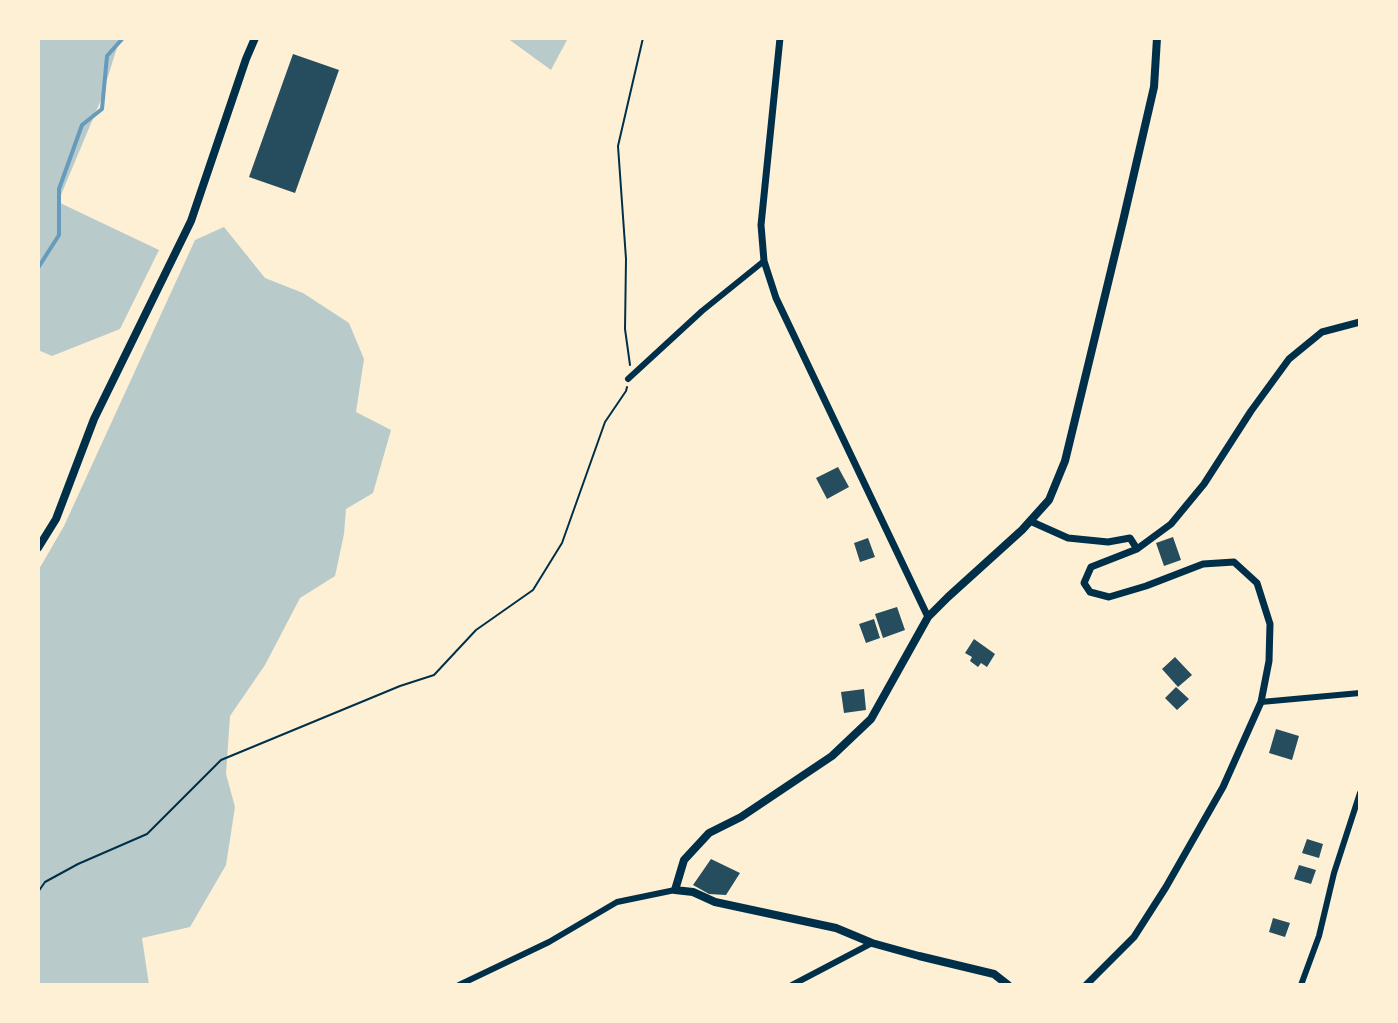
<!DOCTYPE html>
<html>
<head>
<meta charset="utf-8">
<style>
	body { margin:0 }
	#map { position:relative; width:1398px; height:1023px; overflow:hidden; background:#fdf0d5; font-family:Overpass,sans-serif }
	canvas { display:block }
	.frame { position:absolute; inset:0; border:40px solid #fdf0d5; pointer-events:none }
</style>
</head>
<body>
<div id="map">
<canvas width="1398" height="1023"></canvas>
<div class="frame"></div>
</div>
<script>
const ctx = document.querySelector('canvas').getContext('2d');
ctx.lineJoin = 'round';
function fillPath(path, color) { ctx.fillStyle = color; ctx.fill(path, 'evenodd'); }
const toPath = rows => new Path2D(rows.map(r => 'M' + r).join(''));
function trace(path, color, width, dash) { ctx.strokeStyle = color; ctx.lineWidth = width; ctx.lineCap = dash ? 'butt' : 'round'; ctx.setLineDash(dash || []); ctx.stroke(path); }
fillPath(toPath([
	[38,38,120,38,100,102,58,202,159,250,120,329,52,356,38,350],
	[507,38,568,38,551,70],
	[224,227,265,278,303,293,349,323,364,359,356,412,391,430,373,493,346,509,344,534,335,576,300,598,265,665,230,716,226,774,235,807,226,865,190,927,142,938,149,985,38,985,38,571,64,526,195,240]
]), '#b9caca');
trace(toPath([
	[38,268,59,235,59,189,82,125,102,109,107,56,123,38]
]), '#669bbc', 4);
fillPath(toPath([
	[293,54,339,70,295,193,249,177],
	[838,467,849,487,827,499,816,478],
	[1173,537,1181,560,1164,566,1156,543],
	[868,538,875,557,860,562,854,543],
	[897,607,905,630,883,638,875,614],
	[874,619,880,638,866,643,859,624],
	[974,639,995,654,987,667,981,663,978,667,970,661,972,657,965,653],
	[1175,657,1192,675,1178,687,1162,669],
	[1176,687,1189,699,1177,710,1165,698],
	[864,689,866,710,844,713,841,692],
	[1276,729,1299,736,1292,760,1269,753],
	[1307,839,1323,844,1319,858,1302,853],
	[711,859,740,873,726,895,709,894,693,885],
	[1299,865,1316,870,1311,884,1294,879],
	[1273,918,1290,923,1285,937,1269,932]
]), '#264d5e');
trace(toPath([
	[630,365,625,329,626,259,618,146,643,38],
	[38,892,45,882,78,864,147,834,221,760,400,686,434,675,476,630,533,590,562,543,605,422,626,391,627,387]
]), '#003049', 2);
trace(toPath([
	[628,379,702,311,764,261],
	[1261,702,1360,693],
	[459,985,549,942,617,902,675,890],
	[792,985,872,943],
	[1301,985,1319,936,1334,873,1360,793]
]), '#003049', 6);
trace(toPath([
	[780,38,761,225,764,261,776,298,928,617],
	[1030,521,1068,538,1108,542,1130,538,1137,549],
	[1086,985,1134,937,1166,887,1223,787,1261,702,1269,661,1270,624,1257,583,1234,562,1203,564,1146,586,1109,597,1090,592,1084,583,1091,567,1137,549,1171,524,1204,484,1251,411,1289,359,1322,332,1360,322]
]), '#003049', 7);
trace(toPath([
	[38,548,56,519,94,419,191,221,246,59,255,38],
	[1008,985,994,974,919,956,872,943,836,928,715,902,693,892,675,890,684,860,709,833,741,817,832,756,871,719,928,617,948,597,1022,530,1049,500,1065,461,1123,221,1154,87,1157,38]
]), '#003049', 8);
</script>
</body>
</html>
